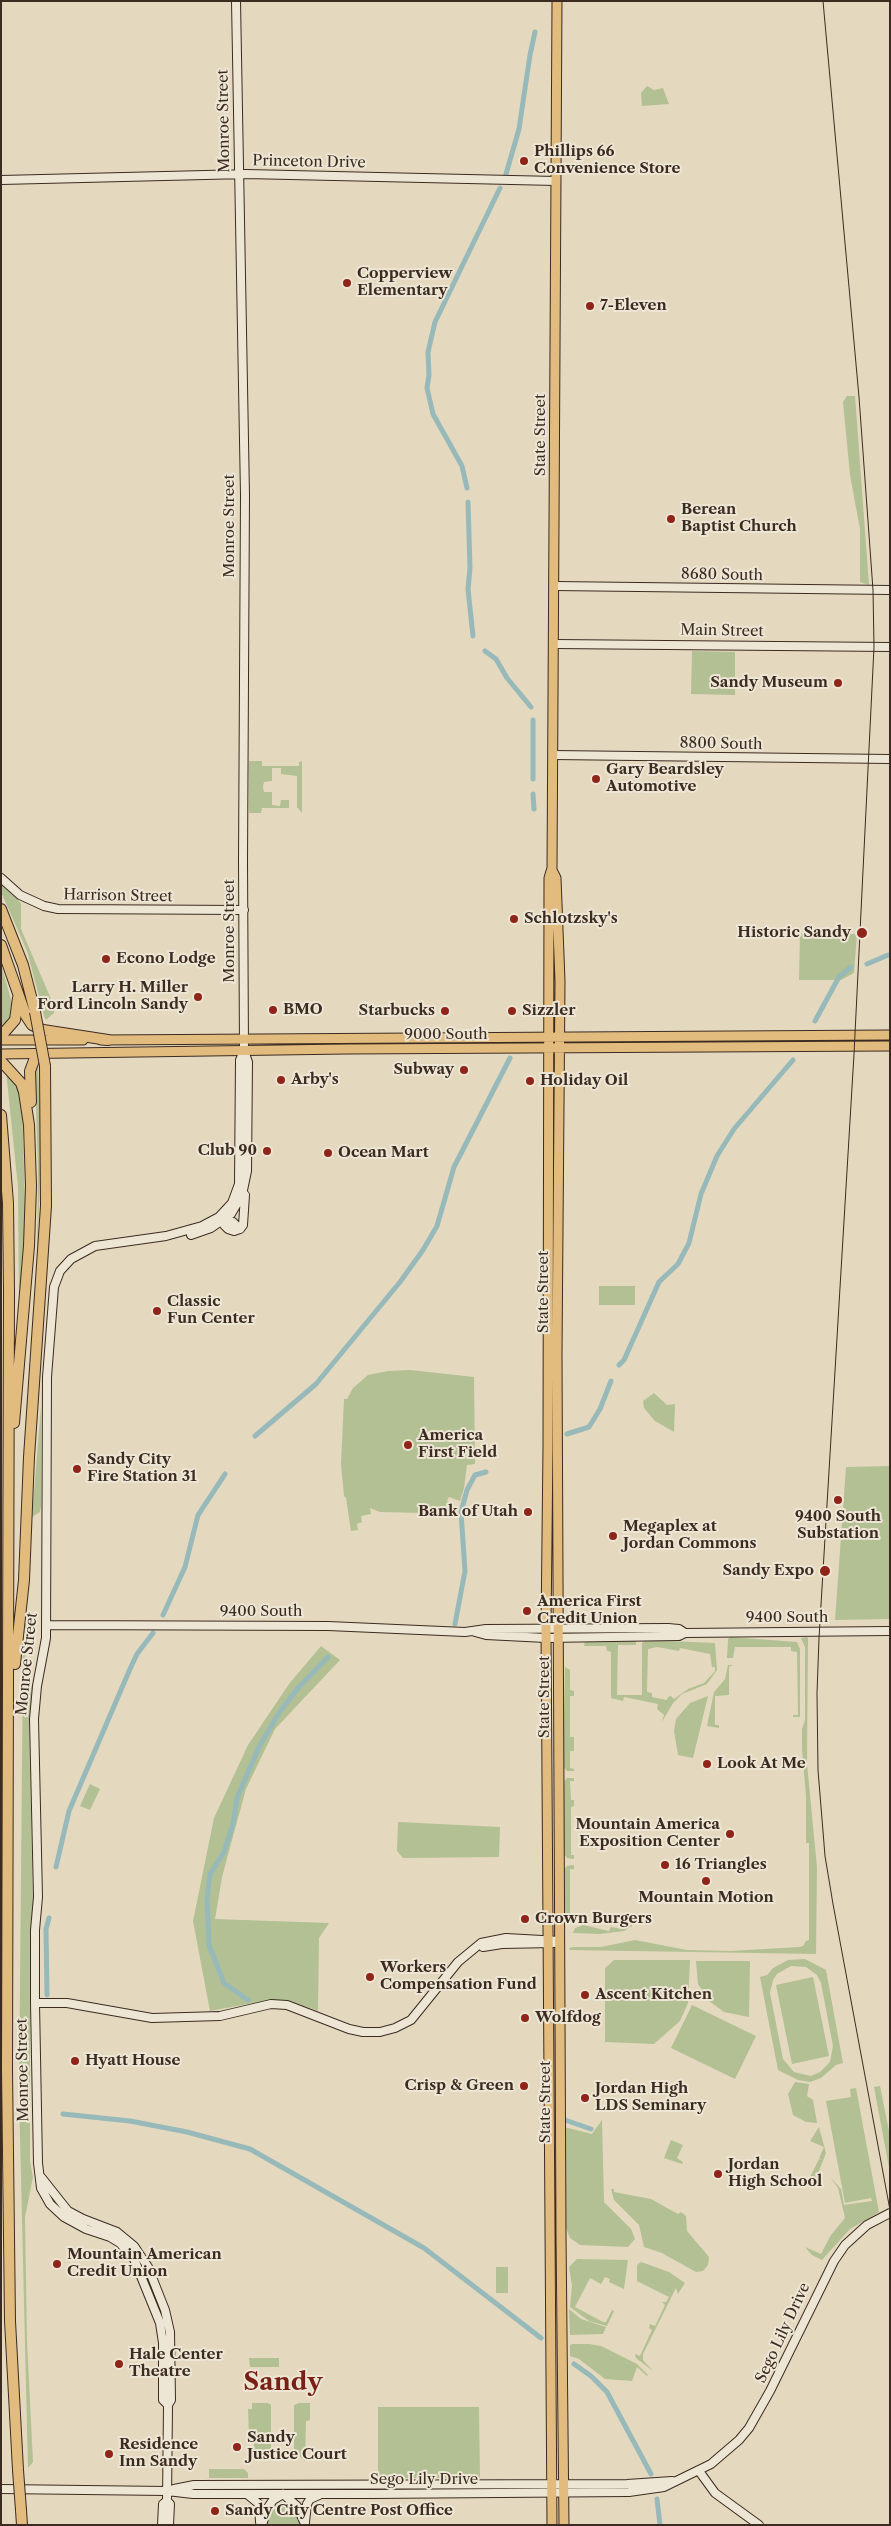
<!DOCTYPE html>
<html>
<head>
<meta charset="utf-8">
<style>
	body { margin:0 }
	#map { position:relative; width:891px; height:2526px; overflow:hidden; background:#e4d9be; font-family:"Libre Caslon Text",serif }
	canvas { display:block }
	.frame { position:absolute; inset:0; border:2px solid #3c2b21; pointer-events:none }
</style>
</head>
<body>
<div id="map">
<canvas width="891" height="2526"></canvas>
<div class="frame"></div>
</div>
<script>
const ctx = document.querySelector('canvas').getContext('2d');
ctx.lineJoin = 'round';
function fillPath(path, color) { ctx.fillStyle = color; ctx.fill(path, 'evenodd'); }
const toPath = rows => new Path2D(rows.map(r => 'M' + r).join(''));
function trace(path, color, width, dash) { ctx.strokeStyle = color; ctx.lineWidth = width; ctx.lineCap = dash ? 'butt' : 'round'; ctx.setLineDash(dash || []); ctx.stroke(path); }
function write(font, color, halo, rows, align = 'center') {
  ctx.font = font + ' "Libre Caslon Text",serif'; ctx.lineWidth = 4; ctx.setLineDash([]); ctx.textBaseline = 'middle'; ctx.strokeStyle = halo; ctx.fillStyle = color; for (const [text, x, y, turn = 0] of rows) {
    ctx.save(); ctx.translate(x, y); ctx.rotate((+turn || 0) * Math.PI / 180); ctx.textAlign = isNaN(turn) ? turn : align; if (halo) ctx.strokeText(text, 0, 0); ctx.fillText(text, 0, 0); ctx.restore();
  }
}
fillPath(toPath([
	[647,86,654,90,663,88,669,104,642,106,641,93],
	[847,396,855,396,869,585,860,582,860,529,850,475,843,402],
	[692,651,735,652,735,695,691,694],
	[249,761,262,761,262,766,299,766,299,762,302,761,302,813,298,808,262,808,261,813,249,813],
	[272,768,281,768,281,774,297,776,297,808,289,808,289,800,281,800,280,806,272,805,272,792,264,792,263,787,264,782,272,781],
	[1,884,21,903,21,929,54,1006,54,1013,47,1019,45,1019,27,951,1,892],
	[800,933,857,934,854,973,841,980,799,980],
	[1,964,13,1007,11,1018,1,1031],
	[38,1062,41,1143,37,1267,38,1168,35,1075],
	[6,1071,18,1086,22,1100,25,1208,24,1250,19,1307,18,1187],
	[599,1286,635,1286,635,1305,599,1305],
	[410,1370,474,1377,475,1464,467,1465,464,1488,460,1501,449,1497,447,1501,449,1503,444,1508,442,1506,424,1513,380,1512,370,1508,371,1514,361,1516,362,1522,357,1524,358,1530,351,1531,346,1498,344,1496,341,1464,344,1399,347,1399,353,1388,368,1375,388,1371],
	[654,1393,667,1405,675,1404,674,1432,655,1421,644,1408,643,1401],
	[41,1406,41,1506,40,1512,32,1517],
	[890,1466,890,1619,835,1620,846,1467],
	[26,1615,25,1679,32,1687,29,1722,33,1904,30,1935,30,2161,33,2177,25,2217,27,2341,33,2462,28,2468,19,2095,23,1654],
	[730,1637,797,1642,800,1649,800,1717,793,1717,793,1715,798,1715,797,1652,791,1651,791,1647,735,1647,733,1658,727,1658,728,1639],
	[807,1637,808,1638,807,1764,817,1867,816,1954,570,1950,569,1948,573,1947,601,1947,635,1940,687,1950,730,1951,799,1947,803,1946,806,1941,809,1940,809,1843,806,1843,806,1796,802,1750,802,1729,805,1720,805,1647,801,1638],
	[585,1640,636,1641,636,1645,618,1645,617,1695,642,1695,642,1643,646,1640,715,1643,717,1670,707,1684,682,1694,673,1703,662,1722,664,1715,657,1709,658,1704,624,1697,623,1701,611,1698,611,1652,607,1651,606,1646,584,1646],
	[657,1647,679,1651,680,1648,710,1654,712,1667,715,1667,715,1671,704,1683,688,1689,674,1699,671,1696,668,1697,667,1700,652,1697,652,1693,647,1692,648,1649],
	[321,1646,340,1660,275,1729,258,1764,246,1789,232,1840,222,1877,215,1919,329,1923,319,1938,318,2011,286,2000,264,2001,210,2011,193,1921,214,1818,248,1745,289,1684],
	[728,1665,733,1665,729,1667,729,1695,715,1696,715,1725,719,1725,719,1728,707,1726,714,1692,725,1679],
	[565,1667,570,1670,570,1690,574,1691,574,1696,570,1696,570,1737,574,1737,574,1751,570,1751,570,1768,574,1769,574,1771,567,1771,563,1766],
	[708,1696,693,1758,678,1755,674,1731,676,1719,690,1703],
	[567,1778,574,1778,574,1781,570,1781,571,1800,574,1800,574,1806,571,1807,571,1855,574,1855,574,1859,567,1858,563,1853,563,1784],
	[90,1784,100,1789,90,1810,80,1806],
	[398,1822,500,1827,499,1857,403,1858,397,1851],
	[574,1865,574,1869,570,1869,570,1915,575,1916,573,1923,564,1923,563,1870,567,1866],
	[633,1917,632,1926,624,1931,600,1934,573,1933,575,1928,583,1925,609,1931,611,1927,622,1929,631,1925],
	[614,1960,690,1960,688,2003,680,2021,654,2044,605,2042,605,1968],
	[788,1960,805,1959,826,1970,843,2063,836,2065,821,2078,810,2082,798,2080,778,2070,760,1977,767,1975,773,1968],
	[791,1966,806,1967,817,1975,821,1983,833,2046,830,2062,820,2072,811,2076,794,2072,783,2059,770,1993,773,1980,777,1974],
	[696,1961,750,1961,749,2017,724,2012,709,2001,698,1984],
	[813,1977,829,2056,792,2064,776,1985],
	[692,2005,756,2036,735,2079,671,2048],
	[795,2082,809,2084,807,2096,813,2100,817,2123,806,2122,793,2115,788,2094],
	[880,2086,890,2136,890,2173,874,2087],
	[856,2088,879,2212,850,2229,822,2260,812,2255,805,2247,821,2254,831,2235,845,2218,838,2188,830,2177,841,2189,844,2205,872,2201,871,2198,845,2203,826,2101,851,2097,850,2089],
	[602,2120,604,2202,631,2229,635,2239,628,2247,580,2245,570,2238,565,2226,564,2127,592,2134],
	[819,2127,826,2153,815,2181,809,2179,819,2159,822,2160,819,2158,824,2147,810,2141],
	[671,2140,683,2145,677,2158,683,2162,682,2164,664,2158],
	[611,2189,614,2189,614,2192,651,2199,678,2214,681,2212,686,2216,687,2231,709,2257,708,2265,703,2271,696,2272,662,2253,644,2247,639,2225,614,2200],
	[577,2259,628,2260,624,2289,609,2282,610,2279,605,2277,601,2284,590,2278,575,2307,603,2322,606,2322,612,2310,614,2311,607,2326,589,2321,570,2307,572,2286,569,2267],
	[641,2262,669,2272,685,2283,678,2294,676,2288,643,2354,643,2360,653,2371,636,2358,635,2354,640,2356,652,2330,649,2328,650,2324,655,2326,665,2305,662,2302,666,2302,669,2297,637,2281,637,2265],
	[496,2267,508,2267,508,2293,496,2293],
	[569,2309,581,2319,606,2327,603,2334,570,2335],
	[572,2344,589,2344,601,2346,637,2364,648,2375,647,2376,637,2367,632,2381,605,2379,579,2359,570,2356,570,2345],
	[249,2358,279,2358,279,2367,250,2367],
	[252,2403,268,2403,271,2405,271,2453,263,2458,254,2450,254,2437,249,2436,248,2409,252,2409],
	[299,2403,310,2403,310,2420,306,2421,305,2461,294,2452,294,2405],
	[378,2407,479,2407,480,2478,378,2478],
	[209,2469,244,2469,248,2473,248,2478,209,2478],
	[275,2502,288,2502,296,2508,301,2525,264,2525,267,2514]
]), '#b2c093');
trace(toPath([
	[506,174,519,129,530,55,535,32],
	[467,488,462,466,433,414,427,388,429,375,428,352,435,322,500,188],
	[468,502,470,568,468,589,473,636],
	[485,651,496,659,507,678,531,707],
	[533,779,533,720],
	[533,794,534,809],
	[867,964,888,955],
	[815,1021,839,977,851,967],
	[619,1365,624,1360,659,1282,678,1264,689,1243,701,1194,717,1156,734,1129,793,1060],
	[567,1434,589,1427,600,1409,611,1381],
	[255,1436,316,1384,400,1282,423,1250,437,1226,454,1167,510,1058],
	[163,1615,185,1567,198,1515,225,1474],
	[455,1624,465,1571,461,1512,467,1490,475,1475,486,1472],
	[56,1867,69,1811,130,1669,137,1654,153,1633],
	[47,1995,46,1929,49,1918],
	[248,2000,224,1983,209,1945,207,1899,210,1874,224,1852,233,1824,237,1798,259,1747,279,1713,298,1688,328,1657],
	[63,2114,130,2121,187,2132,250,2149,424,2248,541,2338],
	[565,2120,591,2129],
	[574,2364,591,2376,607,2392,651,2474],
	[657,2499,660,2525]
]), '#97b9b9', 5);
const secondary = toPath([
	[1,180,246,174,556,181],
	[554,586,890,590],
	[554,644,890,647],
	[553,755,890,759],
	[1,878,20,895,44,906,58,909,244,910],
	[225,1216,224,1225,228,1229,234,1231,240,1229],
	[220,1221,233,1222,240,1229],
	[240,1229,243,1225,245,1195],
	[191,1235,211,1228,231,1214,242,1195,247,1171,248,1062,244,1051,243,861,245,495,236,1],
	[46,1625,328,1626,465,1632,486,1629,668,1628,679,1629,685,1633],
	[475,1632,486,1635,546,1638,679,1636,685,1633,890,1631],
	[483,1947,502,1944,554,1943],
	[35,2003,67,2003,152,2018,220,2016,271,2004,287,2005,349,2029,363,2032,380,2032,395,2028,411,2020,458,1962,481,1943,506,1938,560,1941],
	[41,2177,68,2211,83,2219,117,2232,134,2246,148,2267,165,2310,170,2332,171,2400,168,2405,167,2501,163,2504,162,2525],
	[168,2405,163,2400,163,2343,160,2323,134,2259,120,2243,110,2237,86,2229,64,2217,50,2204,41,2188,38,2163,35,2003,35,1930,38,1897,34,1719,37,1686,46,1638,47,1377,54,1287,60,1271,71,1259,95,1246,166,1236,202,1226,219,1217,232,1203,239,1184,240,1060,244,1051],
	[699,2471,715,2493,759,2525],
	[1,2489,167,2491,193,2494,370,2494,629,2492,664,2487,711,2464,739,2440,749,2428,770,2391,834,2261,845,2245,867,2225,890,2213],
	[174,2489,194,2485,627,2484,672,2481],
	[283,2494,297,2506,305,2524],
	[248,2495,259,2504,260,2522],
	[167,2501,170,2504,169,2525],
	[305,2522,307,2504,310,2499,319,2495],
	[262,2525,267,2509,273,2500,283,2494]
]);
const primary = toPath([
	[552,870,556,878,560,981,557,1354,561,2235,564,2525],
	[1,1040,83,1040],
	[101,1040,890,1035],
	[1,1054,348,1049,890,1046],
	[552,2525,546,1629,548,1446,549,878,552,868,557,1]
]);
const highway = toPath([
	[1,909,23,965,35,1012],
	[1,945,26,1016,32,1025,43,1030,108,1040],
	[1,1036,15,1020,18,998],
	[1,1061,21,1083,24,1092,29,1125,31,1186,29,1246,14,1423],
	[31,1102,30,1071,36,1055],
	[1,1115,8,1203,9,1290,7,2069,10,2321,18,2470],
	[15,1664,24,1580,29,1457,46,1206,45,1066],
	[21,2510,22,2525]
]);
trace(secondary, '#3c2b21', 10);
trace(primary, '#3c2b21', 11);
trace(highway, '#3c2b21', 12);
trace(secondary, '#ede6d5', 8);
trace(primary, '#e2bc7f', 9);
trace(highway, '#e2bc7f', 10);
trace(toPath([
	[823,1,859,397,873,590,874,647,854,1054,819,1638,817,1693,818,1770,825,1856,833,1904,890,2210]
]), '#3c2b21', 1);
const highwayBridge = toPath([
	[35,1012,45,1066],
	[18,2470,21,2510]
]);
trace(highwayBridge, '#3c2b21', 12, []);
trace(highwayBridge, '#e2bc7f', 10);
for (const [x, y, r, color] of [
	[524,161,5,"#8f2418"],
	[347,283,5,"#8f2418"],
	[590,306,5,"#8f2418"],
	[671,519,5,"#8f2418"],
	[838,683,5,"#8f2418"],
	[596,779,5,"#8f2418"],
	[514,919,5,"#8f2418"],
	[862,933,6,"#8f2418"],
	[106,959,5,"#8f2418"],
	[198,997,5,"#8f2418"],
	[273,1010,5,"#8f2418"],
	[445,1011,5,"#8f2418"],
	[512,1011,5,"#8f2418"],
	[464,1070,5,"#8f2418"],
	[281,1080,5,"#8f2418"],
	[530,1081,5,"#8f2418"],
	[267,1151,5,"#8f2418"],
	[328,1153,5,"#8f2418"],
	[157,1311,5,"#8f2418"],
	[408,1445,5,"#8f2418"],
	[77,1469,5,"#8f2418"],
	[838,1500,5,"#8f2418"],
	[528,1512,5,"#8f2418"],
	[613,1536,5,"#8f2418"],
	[825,1571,6,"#8f2418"],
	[527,1611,5,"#8f2418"],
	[707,1764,5,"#8f2418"],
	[730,1834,5,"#8f2418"],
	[665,1865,5,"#8f2418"],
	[706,1881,5,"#8f2418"],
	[525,1919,5,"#8f2418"],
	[370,1977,5,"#8f2418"],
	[585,1995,5,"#8f2418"],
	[525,2018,5,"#8f2418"],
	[75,2061,5,"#8f2418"],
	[524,2086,5,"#8f2418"],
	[585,2098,5,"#8f2418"],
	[718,2174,5,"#8f2418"],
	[57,2264,5,"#8f2418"],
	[119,2364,5,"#8f2418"],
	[237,2447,5,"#8f2418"],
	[109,2454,5,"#8f2418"],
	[215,2511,5,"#8f2418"]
]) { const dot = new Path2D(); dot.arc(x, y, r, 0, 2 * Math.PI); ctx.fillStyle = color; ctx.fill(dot); trace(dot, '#ede6d5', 2); }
write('15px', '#3c2b21', '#ede6d5', [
	["Monroe Street",224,121,-91],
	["Princeton Drive",309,162,1],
	["State Street",541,435,-90],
	["Monroe Street",230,526,-90],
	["8680 South",722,575,1],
	["Main Street",722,631,1],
	["8800 South",721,744,1],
	["Harrison Street",118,896,1],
	["Monroe Street",230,931,-90],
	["9000 South",446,1035],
	["State Street",544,1292,-90],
	["9400 South",261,1612],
	["9400 South",787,1618],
	["Monroe Street",27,1664,-84],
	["State Street",545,1697,-90],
	["Monroe Street",23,2070,-91],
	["State Street",546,2102,-90],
	["Sego Lily Drive",783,2333,-65],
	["Sego Lily Drive",424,2480]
]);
write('bold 15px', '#3c2b21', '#ede6d5', [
	["Phillips 66",534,152],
	["Convenience Store",534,169],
	["Copperview",357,274],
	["Elementary",357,291],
	["7-Eleven",600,306],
	["Berean",681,510],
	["Baptist Church",681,527],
	["Sandy Museum",828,683,"right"],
	["Gary Beardsley",606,770],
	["Automotive",606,787],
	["Schlotzsky's",524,919],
	["Historic Sandy",851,933,"right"],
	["Econo Lodge",116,959],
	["Larry H. Miller",188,988,"right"],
	["Ford Lincoln Sandy",188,1005,"right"],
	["BMO",283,1010],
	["Starbucks",435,1011,"right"],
	["Sizzler",522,1011],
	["Subway",454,1070,"right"],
	["Arby's",291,1080],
	["Holiday Oil",540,1081],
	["Club 90",257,1151,"right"],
	["Ocean Mart",338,1153],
	["Classic",167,1302],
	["Fun Center",167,1319],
	["America",418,1436],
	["First Field",418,1453],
	["Sandy City",87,1460],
	["Fire Station 31",87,1477],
	["Bank of Utah",518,1512,"right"],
	["9400 South",838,1517,"center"],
	["Substation",838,1534,"center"],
	["Megaplex at",623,1527],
	["Jordan Commons",623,1544],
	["Sandy Expo",814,1571,"right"],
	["America First",537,1602],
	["Credit Union",537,1619],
	["Look At Me",717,1764],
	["Mountain America",720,1825,"right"],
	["Exposition Center",720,1842,"right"],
	["16 Triangles",675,1865],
	["Mountain Motion",706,1898,"center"],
	["Crown Burgers",535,1919],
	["Workers",380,1968],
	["Compensation Fund",380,1985],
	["Ascent Kitchen",595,1995],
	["Wolfdog",535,2018],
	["Hyatt House",85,2061],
	["Crisp & Green",514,2086,"right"],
	["Jordan High",595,2089],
	["LDS Seminary",595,2106],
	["Jordan",728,2165],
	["High School",728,2182],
	["Mountain American",67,2255],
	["Credit Union",67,2272],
	["Hale Center",129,2355],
	["Theatre",129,2372],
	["Sandy",247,2438],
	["Justice Court",247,2455],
	["Residence",119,2445],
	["Inn Sandy",119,2462],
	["Sandy City Centre Post Office",225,2511]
], 'left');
write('bold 25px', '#7a1f14', '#ede6d5', [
	["Sandy",283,2383]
]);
</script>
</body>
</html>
